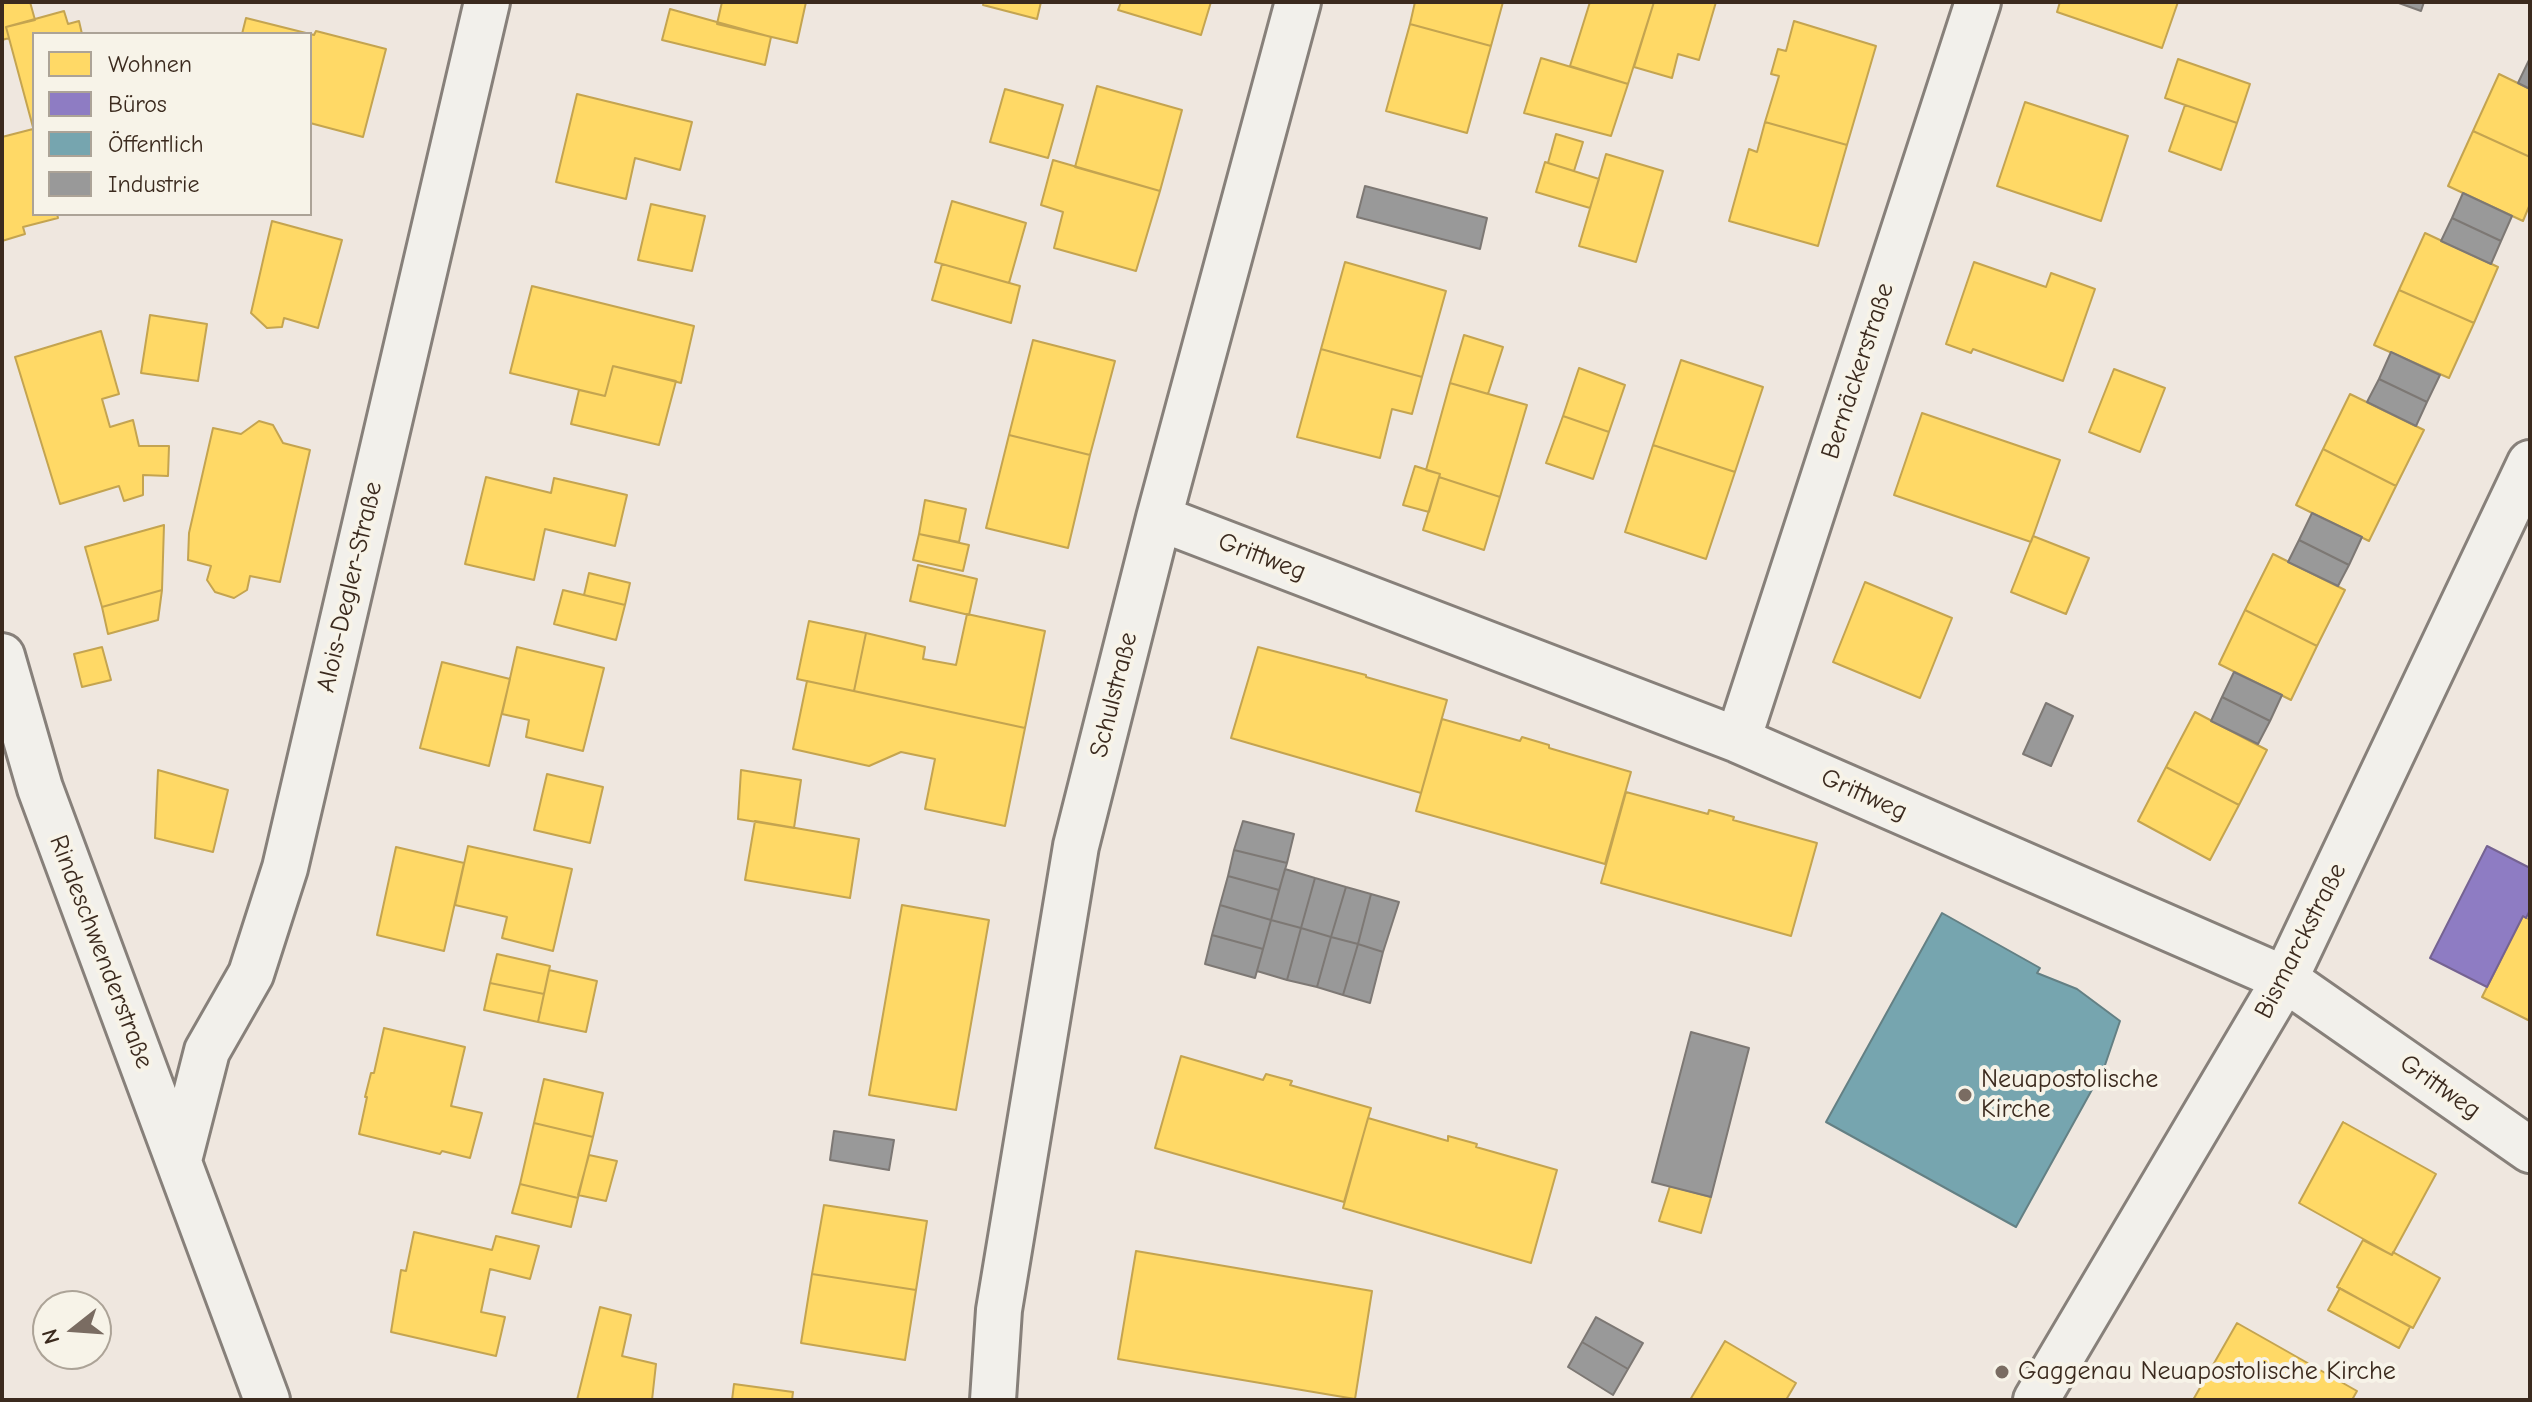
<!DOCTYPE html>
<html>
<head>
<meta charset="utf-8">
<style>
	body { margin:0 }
	#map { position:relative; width:2532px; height:1402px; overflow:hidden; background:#efe7df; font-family:"Comic Neue",sans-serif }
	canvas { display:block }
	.frame { position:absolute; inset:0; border:4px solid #3b2a1e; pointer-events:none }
	.legend { position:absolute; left:32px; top:32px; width:280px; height:184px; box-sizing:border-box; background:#f7f3e8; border:2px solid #aca397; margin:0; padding:10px 14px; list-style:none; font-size:24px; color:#3b2a1e }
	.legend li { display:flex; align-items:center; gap:16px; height:40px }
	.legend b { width:40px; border:2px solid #aca397 }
	.north { position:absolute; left:32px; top:1290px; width:80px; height:80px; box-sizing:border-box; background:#f7f3e8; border:2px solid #aca397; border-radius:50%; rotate:253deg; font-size:22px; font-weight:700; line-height:32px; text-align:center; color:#3b2a1e }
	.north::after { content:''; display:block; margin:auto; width:28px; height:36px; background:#7a6c62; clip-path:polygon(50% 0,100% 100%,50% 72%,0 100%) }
</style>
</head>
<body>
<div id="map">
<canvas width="2532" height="1402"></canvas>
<div class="frame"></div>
<ul class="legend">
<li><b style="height:22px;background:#ffd966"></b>Wohnen</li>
<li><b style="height:22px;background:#8e7cc3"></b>Büros</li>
<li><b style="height:22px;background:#76a5af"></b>Öffentlich</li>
<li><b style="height:22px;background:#999"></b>Industrie</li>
</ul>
<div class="north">N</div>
</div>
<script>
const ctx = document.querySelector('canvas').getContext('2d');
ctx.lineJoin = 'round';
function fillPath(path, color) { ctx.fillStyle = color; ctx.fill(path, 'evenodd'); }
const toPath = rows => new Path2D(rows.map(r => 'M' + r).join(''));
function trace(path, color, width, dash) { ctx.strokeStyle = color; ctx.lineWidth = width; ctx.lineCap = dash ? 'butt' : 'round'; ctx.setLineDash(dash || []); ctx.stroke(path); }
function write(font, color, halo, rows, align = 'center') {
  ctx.font = font + ' "Comic Neue",sans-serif'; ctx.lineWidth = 8; ctx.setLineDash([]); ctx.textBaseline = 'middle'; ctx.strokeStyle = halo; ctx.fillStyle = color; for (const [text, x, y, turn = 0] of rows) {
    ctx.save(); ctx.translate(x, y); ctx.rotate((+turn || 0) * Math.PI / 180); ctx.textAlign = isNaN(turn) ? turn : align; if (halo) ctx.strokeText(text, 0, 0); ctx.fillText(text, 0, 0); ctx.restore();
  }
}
const homes = toPath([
	[2,2,30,2,35,20,6,27,9,38,2,40,2,2],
	[722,2,806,2,797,43,717,24,722,2],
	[984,2,1041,2,1037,19,983,5,984,2],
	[1121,2,1211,2,1201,35,1118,10,1121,2],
	[1415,2,1503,2,1491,46,1410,24,1415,2],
	[1590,2,1654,2,1628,84,1570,66,1590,2],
	[1654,2,1716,2,1699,60,1678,54,1672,78,1634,67,1654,2],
	[2060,2,2178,2,2162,48,2057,12,2060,2],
	[670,9,771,37,765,65,662,40,670,9],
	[64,11,68,24,79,21,82,34,34,34,34,131,6,27,64,11],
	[246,18,310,34,242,34,246,18],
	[1794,21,1876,46,1847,145,1765,122,1779,76,1771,74,1778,49,1786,51,1794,21],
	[1410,24,1491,46,1467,133,1386,111,1410,24],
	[316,31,386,49,363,137,310,123,310,34,314,35,316,31],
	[1541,58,1628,84,1611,136,1524,113,1541,58],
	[2178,59,2250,84,2237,123,2165,98,2178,59],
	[2499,74,2530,89,2530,157,2473,131,2499,74],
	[1097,86,1182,110,1160,191,1075,167,1097,86],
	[1005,89,1063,105,1048,158,990,142,1005,89],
	[577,94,692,122,680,170,635,158,626,199,556,182,577,94],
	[2025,102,2128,136,2101,221,1997,186,2025,102],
	[2185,105,2237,123,2221,170,2169,151,2185,105],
	[1765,122,1847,145,1818,246,1729,221,1749,149,1757,152,1765,122],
	[33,129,34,214,57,214,58,218,23,227,25,234,2,241,2,137,33,129],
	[2473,131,2530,157,2530,204,2523,221,2448,186,2473,131],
	[1556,134,1583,142,1574,171,1548,163,1556,134],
	[1606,154,1663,171,1636,262,1579,246,1606,154],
	[1053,160,1160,191,1136,271,1054,248,1063,212,1041,205,1053,160],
	[1545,162,1599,179,1590,208,1536,192,1545,162],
	[952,201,1026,223,1009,283,935,262,952,201],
	[651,204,705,216,692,271,638,260,651,204],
	[272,221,342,240,318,328,284,318,282,327,267,328,251,313,272,221],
	[2425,233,2498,267,2474,323,2399,290,2425,233],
	[1345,262,1446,291,1422,377,1321,349,1345,262],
	[1974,262,2046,287,2051,273,2095,289,2063,381,1973,349,1971,353,1946,344,1974,262],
	[942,264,1020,286,1011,323,932,300,942,264],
	[532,286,694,326,681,383,613,366,605,396,510,373,532,286],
	[2399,290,2474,323,2449,378,2374,345,2399,290],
	[150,315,207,324,198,381,141,373,150,315],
	[101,331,119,394,102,399,110,427,133,420,139,446,169,446,168,476,143,475,143,495,124,501,119,486,60,504,15,357,101,331],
	[1464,335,1503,347,1488,394,1450,383,1464,335],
	[1033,340,1115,361,1090,455,1009,435,1033,340],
	[1321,349,1422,377,1412,414,1392,409,1380,458,1297,437,1321,349],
	[1681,360,1763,387,1735,472,1653,445,1681,360],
	[613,366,676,381,659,445,571,424,579,390,605,396,613,366],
	[1579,368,1625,385,1609,432,1563,416,1579,368],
	[2114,369,2165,388,2140,452,2089,432,2114,369],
	[1450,383,1527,405,1500,497,1439,477,1440,474,1426,470,1450,383],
	[2350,394,2424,430,2396,486,2323,449,2350,394],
	[1922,413,2060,460,2031,542,1894,495,1922,413],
	[1563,416,1609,432,1593,479,1546,463,1563,416],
	[259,421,273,425,283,443,310,450,280,582,250,576,247,590,234,598,215,592,207,580,211,566,188,560,189,533,213,428,241,434,259,421],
	[1009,435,1090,455,1068,548,986,528,1009,435],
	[1653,445,1735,472,1706,559,1625,532,1653,445],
	[2323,449,2396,486,2369,541,2296,505,2323,449],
	[1415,466,1440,474,1429,512,1403,505,1415,466],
	[486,477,551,493,554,478,627,495,615,546,545,529,534,580,465,564,486,477],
	[1439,477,1500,497,1484,550,1423,530,1439,477],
	[925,500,966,509,959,542,919,534,925,500],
	[164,525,162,590,102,607,85,547,164,525],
	[919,534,969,545,963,571,913,560,919,534],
	[2033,536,2089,558,2066,614,2011,592,2033,536],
	[2273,554,2345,590,2317,646,2245,610,2273,554],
	[918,565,977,579,969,615,910,601,918,565],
	[589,573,630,583,625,605,584,595,589,573],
	[1865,582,1952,618,1920,698,1833,662,1865,582],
	[162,590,158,620,108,634,102,607,162,590],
	[563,590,625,605,616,640,554,624,563,590],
	[2245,610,2317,646,2291,700,2219,664,2245,610],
	[967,614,1045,631,1025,728,854,691,866,633,925,647,923,659,956,665,967,614],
	[809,621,866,633,854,691,797,679,809,621],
	[102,647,111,680,82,687,74,654,102,647],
	[517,647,604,668,583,751,526,737,529,720,502,714,517,647],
	[1258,647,1366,675,1366,677,1447,700,1421,793,1231,738,1258,647],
	[442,662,510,679,489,766,420,748,442,662],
	[807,681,1025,728,1005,826,925,809,935,759,901,752,869,766,793,749,807,681],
	[2195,712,2267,750,2239,805,2166,767,2195,712],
	[1442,719,1520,741,1522,737,1549,745,1549,748,1631,772,1605,864,1416,811,1442,719],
	[2166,767,2239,805,2210,860,2138,821,2166,767],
	[158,770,228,790,213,852,155,838,158,770],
	[741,770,801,780,794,828,738,819,741,770],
	[547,774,603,787,590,843,534,830,547,774],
	[1626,792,1708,814,1709,810,1734,817,1733,820,1817,843,1791,936,1601,883,1626,792],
	[755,821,859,839,850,898,745,880,755,821],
	[468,846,572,869,553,951,502,938,507,917,455,905,468,846],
	[396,847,464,863,444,951,377,935,396,847],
	[902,905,989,920,956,1110,869,1095,902,905],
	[2523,916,2530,920,2530,1021,2482,997,2523,916],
	[497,954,550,966,544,994,490,983,497,954],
	[549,970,597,981,586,1032,538,1022,549,970],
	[490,983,544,994,538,1022,484,1010,490,983],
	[384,1028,465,1047,451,1106,482,1113,470,1158,442,1151,440,1154,359,1134,367,1097,365,1097,371,1073,374,1073,384,1028],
	[1181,1056,1263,1080,1266,1074,1292,1081,1290,1085,1371,1108,1344,1202,1155,1148,1181,1056],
	[544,1079,603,1093,593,1137,534,1123,544,1079],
	[1368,1118,1448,1141,1448,1136,1477,1144,1476,1147,1557,1170,1531,1263,1343,1208,1368,1118],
	[2343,1122,2436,1174,2392,1255,2299,1203,2343,1122],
	[534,1123,593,1137,578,1198,520,1184,534,1123],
	[589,1155,617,1161,606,1201,578,1195,589,1155],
	[520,1184,578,1198,571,1227,512,1213,520,1184],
	[1670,1186,1711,1197,1701,1233,1659,1221,1670,1186],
	[824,1205,927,1221,916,1290,812,1274,824,1205],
	[414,1232,492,1250,496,1236,539,1246,530,1279,490,1269,481,1312,505,1317,496,1356,391,1332,401,1270,406,1271,414,1232],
	[2363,1240,2392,1255,2393,1252,2440,1278,2413,1328,2337,1287,2363,1240],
	[1136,1251,1372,1291,1355,1399,1118,1359,1136,1251],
	[812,1274,916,1290,905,1360,801,1343,812,1274],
	[2340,1288,2410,1327,2399,1348,2328,1310,2340,1288],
	[600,1307,631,1315,622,1356,656,1364,652,1400,577,1400,600,1307],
	[2237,1323,2357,1391,2352,1400,2193,1400,2237,1323],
	[1725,1341,1796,1383,1786,1400,1690,1400,1725,1341],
	[734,1384,793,1392,792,1400,732,1400,734,1384]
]);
fillPath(homes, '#ffd966');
trace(homes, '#c4a450', 2);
const offices = toPath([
	[2487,846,2530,868,2530,910,2526,918,2523,916,2487,987,2430,958,2487,846]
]);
fillPath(offices, '#8e7cc3');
trace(offices, '#756392', 2);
const public = toPath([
	[1942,913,2040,968,2037,973,2077,989,2120,1021,2104,1068,2016,1227,1826,1122,1942,913]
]);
fillPath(public, '#76a5af');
trace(public, '#648084', 2);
const industry = toPath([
	[2396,2,2424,2,2421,11,2396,2],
	[2530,58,2530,89,2518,83,2530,58],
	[1365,186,1487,218,1480,249,1357,217,1365,186],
	[2463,193,2512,216,2501,241,2452,218,2463,193],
	[2452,218,2501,241,2491,264,2441,241,2452,218],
	[2391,352,2440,375,2427,402,2379,379,2391,352],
	[2379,379,2427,402,2416,426,2367,402,2379,379],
	[2312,513,2362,537,2349,565,2299,540,2312,513],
	[2299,540,2349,565,2338,586,2288,562,2299,540],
	[2234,672,2282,695,2270,721,2222,697,2234,672],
	[2222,697,2270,721,2258,744,2211,721,2222,697],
	[2046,703,2073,716,2051,766,2023,754,2046,703],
	[1243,821,1294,834,1287,863,1234,850,1243,821],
	[1234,850,1287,863,1279,890,1228,876,1234,850],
	[1285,869,1315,878,1301,928,1271,920,1285,869],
	[1228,876,1279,890,1271,920,1220,905,1228,876],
	[1315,878,1346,887,1331,937,1301,928,1315,878],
	[1346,887,1371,894,1358,944,1331,937,1346,887],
	[1371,894,1399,902,1383,952,1358,944,1371,894],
	[1220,905,1271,920,1263,949,1212,935,1220,905],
	[1271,920,1301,928,1287,980,1257,971,1271,920],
	[1301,928,1331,937,1317,987,1287,980,1301,928],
	[1212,935,1263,949,1255,978,1205,964,1212,935],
	[1331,937,1358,944,1343,995,1317,987,1331,937],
	[1358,944,1383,952,1370,1003,1343,995,1358,944],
	[1691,1032,1749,1048,1711,1197,1652,1182,1691,1032],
	[834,1131,894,1140,889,1170,830,1160,834,1131],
	[1596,1317,1643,1343,1628,1369,1582,1342,1596,1317],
	[1582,1342,1628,1369,1613,1395,1568,1367,1582,1342]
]);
fillPath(industry, '#999');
trace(industry, '#7d7874', 2);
const minor = toPath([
	[1159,518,1738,740,2285,979,2530,1150],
	[2,656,40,788,267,1400],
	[1738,740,1978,2],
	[179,1160,207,1051,251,974,285,868,487,2],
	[993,1400,999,1310,1076,846,1159,518,1298,2],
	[2036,1400,2285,979,2530,463]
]);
trace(minor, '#87807a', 50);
trace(minor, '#f2f0eb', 44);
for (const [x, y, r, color] of [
	[1965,1095,8,"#7a6c62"],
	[2002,1372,8,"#7a6c62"]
]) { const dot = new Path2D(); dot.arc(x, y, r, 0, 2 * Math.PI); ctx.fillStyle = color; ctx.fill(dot); trace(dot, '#f7f3e8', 3); }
write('26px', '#3b2a1e', '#f7f3e8', [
	["Bernäckerstraße",1858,371,-72],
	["Grittweg",1262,557,21],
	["Alois-Degler-Straße",350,587,-77],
	["Schulstraße",1114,695,-76],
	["Grittweg",1864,795,24],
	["Bismarckstraße",2301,941,-63],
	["Rindeschwenderstraße",101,952,69],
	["Grittweg",2440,1087,35]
]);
write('26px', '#3b2a1e', '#f7f3e8', [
	["Neuapostolische",1981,1080],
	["Kirche",1981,1110],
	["Gaggenau Neuapostolische Kirche",2018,1372]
], 'left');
</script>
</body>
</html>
